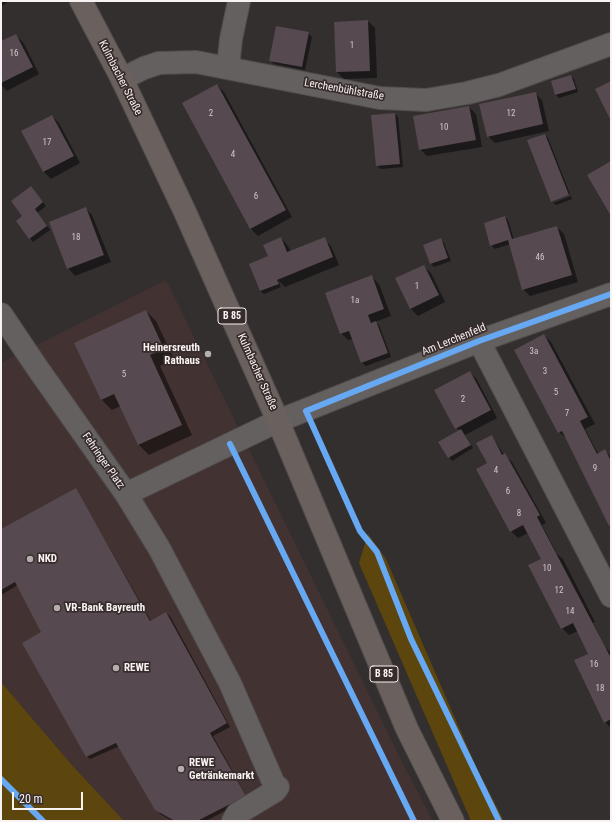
<!DOCTYPE html>
<html>
<head>
<meta charset="utf-8">
<style>
	body { margin:0 }
	#map { position:relative; width:612px; height:822px; overflow:hidden; background:#342f2f; font-family:"Roboto Condensed",sans-serif }
	canvas { display:block }
	.frame { position:absolute; inset:0; border:2px solid #f9f2f2; pointer-events:none }
	.scale { position:absolute; left:12px; top:792px; width:71px; height:18px; box-sizing:border-box; border:2px solid #f9f2f2; border-top:0; padding-left:5px; font-size:12px; line-height:14px; white-space:nowrap; color:#f9f2f2; -webkit-text-stroke:3px #372c2c; paint-order:stroke }
</style>
</head>
<body>
<div id="map">
<canvas width="612" height="822"></canvas>
<div class="frame"></div>
<div class="scale">20 m</div>
</div>
<script>
const ctx = document.querySelector('canvas').getContext('2d');
ctx.lineJoin = 'round';
function fillPath(path, color) { ctx.fillStyle = color; ctx.fill(path, 'evenodd'); }
const toPath = rows => new Path2D(rows.map(r => 'M' + r).join(''));
function trace(path, color, width, dash) { ctx.strokeStyle = color; ctx.lineWidth = width; ctx.lineCap = dash ? 'butt' : 'round'; ctx.setLineDash(dash || []); ctx.stroke(path); }
function write(font, color, halo, rows, align = 'center') {
  ctx.font = font + ' "Roboto Condensed",sans-serif'; ctx.lineWidth = 3.5; ctx.setLineDash([]); ctx.textBaseline = 'middle'; ctx.strokeStyle = halo; ctx.fillStyle = color; for (const [text, x, y, turn = 0] of rows) {
    ctx.save(); ctx.translate(x, y); ctx.rotate((+turn || 0) * Math.PI / 180); ctx.textAlign = isNaN(turn) ? turn : align; if (halo) ctx.strokeText(text, 0, 0); ctx.fillText(text, 0, 0); ctx.restore();
  }
}
fillPath(toPath([
	[166,280,403,764,433,821,124,821,71,764,1,682,1,363]
]), '#433232');
fillPath(toPath([
	[368,534,386,559,477,769,504,821,471,821,359,563],
	[1,682,71,764,124,821,1,821]
]), '#5d450e');
fillPath(toPath([
	[1,1,9,1,1,7],
	[368,21,375,28,377,78,344,79,337,72],
	[308,33,312,37,305,70,274,64,270,60],
	[15,35,23,42,39,74,7,91,1,85,1,42],
	[571,76,574,79,578,92,559,98,556,95,552,82],
	[217,85,224,92,292,217,258,236,251,229],
	[535,93,542,100,549,131,495,143,488,136],
	[469,107,476,114,482,147,427,156,420,149],
	[395,114,398,117,403,167,381,169,377,166],
	[52,116,59,123,80,163,51,179,44,172,22,131],
	[545,135,548,138,570,194,552,202,528,141],
	[34,191,46,206,37,213,50,230,33,242,17,221,24,216],
	[571,196,572,199,556,205,553,203],
	[85,208,92,215,111,262,75,276,68,268],
	[505,217,508,220,514,240,557,227,564,234,578,282,530,296,523,289,510,244,495,249,491,245],
	[281,238,288,246,291,252,324,239,331,246,339,265,285,287,278,280,281,287,264,294,260,291,269,257],
	[440,239,444,243,451,261,434,267,431,264],
	[423,266,431,273,445,302,418,316,411,309],
	[372,277,379,284,391,316,375,322,379,325,391,357,366,366,362,363,353,339,348,340,341,333],
	[146,311,156,321,174,359,160,366,192,435,149,455,139,445,121,406,112,410,102,400,75,343],
	[544,335,551,342,595,424,585,429,598,454,605,451,611,457,611,526,567,439,559,432],
	[470,372,477,380,497,418,465,435,473,448,452,461,449,457,459,431,436,390],
	[492,436,504,455,505,455,512,462,546,523,542,525,557,554,563,559,595,622,593,623,605,647,611,653,611,728,605,722,589,654,578,631,569,635,562,628,542,559,528,533,518,538,511,531,488,464],
	[76,489,151,621,166,613,170,616,230,727,213,736,248,799,206,821,172,821,160,814,120,746,90,759,87,756,43,632,18,585,1,595,1,530]
]), '#0007');
fillPath(toPath([
	[368,20,370,71,336,72,334,22],
	[276,26,309,32,302,67,269,61],
	[16,34,33,67,1,83,1,41],
	[571,75,576,89,555,95,551,81],
	[611,81,611,121,595,89],
	[217,84,286,210,250,229,182,103],
	[536,92,543,124,487,137,479,104],
	[469,106,476,140,419,150,413,116],
	[395,113,400,164,376,166,371,115],
	[52,115,74,156,43,172,21,131],
	[545,134,569,195,551,202,527,140],
	[611,161,611,216,587,175],
	[31,186,43,202,35,209,47,226,29,239,16,221,22,216,11,201],
	[86,207,104,255,67,269,49,222],
	[505,216,512,239,557,226,572,275,522,290,508,240,490,246,484,223],
	[281,237,287,252,325,237,333,257,277,280,279,284,260,291,249,264,268,256,263,245],
	[441,238,448,258,430,264,423,245],
	[424,265,439,295,410,309,395,278],
	[372,275,384,309,368,315,371,323,376,321,388,353,361,363,349,331,340,334,325,293],
	[146,310,164,349,150,355,182,425,138,445,114,394,101,400,74,343],
	[544,334,588,417,580,421,597,454,605,449,611,461,611,524,609,526,562,431,558,433,514,350],
	[470,371,491,410,455,429,434,390],
	[461,429,471,445,448,458,438,442],
	[492,435,502,455,505,453,540,515,537,517,611,658,611,719,604,723,574,660,588,654,573,623,561,629,528,565,541,559,523,525,510,532,476,469,487,463,476,443],
	[76,488,150,621,166,612,227,723,210,733,246,796,197,821,175,821,155,810,116,743,86,757,22,643,41,632,15,582,1,590,1,529]
]), '#56494f');
const minor = toPath([
	[228,67,231,39,239,1],
	[122,79,144,68,159,63,196,62,380,98,426,100,467,93,499,85,611,44],
	[1,314,36,366,126,494,159,548,230,683,274,784,278,787,275,791,237,814,233,821],
	[479,341,611,596],
	[126,494,278,421,479,341,611,294]
]);
const major = toPath([
	[81,1,122,79,185,212,278,421,407,729,453,821]
]);
trace(minor, '#504c4c', 24);
trace(major, '#504c4c', 24);
trace(minor, '#656060', 22);
trace(major, '#6a605e', 22);
trace(toPath([
	[230,444,414,821],
	[1,779,43,821],
	[499,821,411,639,377,552,360,531,306,411,479,341,611,294]
]), '#66a8f1', 6);
for (const [x, y, r, color] of [
	[208,354,4,"#b4aeae"],
	[30,559,4,"#b4aeae"],
	[57,608,4,"#b4aeae"],
	[116,668,4,"#b4aeae"],
	[181,769,4,"#b4aeae"]
]) { const dot = new Path2D(); dot.arc(x, y, r, 0, 2 * Math.PI); ctx.fillStyle = color; ctx.fill(dot); trace(dot, '#372c2c', 1.5); }
write('9px', '#d0c8c9', null, [
	["1",352,46],
	["16",14,54],
	["2",211,114],
	["12",511,114],
	["10",444,128],
	["17",47,143],
	["4",233,155],
	["6",256,197],
	["18",76,238],
	["46",540,258],
	["1",417,287],
	["1a",355,301],
	["3a",534,352],
	["3",545,372],
	["5",124,375],
	["5",556,393],
	["2",463,400],
	["7",567,414],
	["9",595,469],
	["4",496,471],
	["6",508,492],
	["8",519,514],
	["10",547,569],
	["12",559,591],
	["14",570,612],
	["16",594,665],
	["18",600,689]
]);
for (const [x, y, w] of [
	[232,316,28],
	[384,674,28]
]) { const box = new Path2D(); box.roundRect(x - w / 2, y - 8, w, 16, 3); ctx.fillStyle = '#372c2c'; ctx.fill(box); trace(box, '#f9f2f2', 1); }
write('bold 10px', '#f9f2f2', null, [
	["B 85",232,316],
	["B 85",384,674]
]);
write('11px', '#f9f2f2', '#372c2c', [
	["Kulmbacher Straße",120,78,63],
	["Lerchenbühlstraße",344,90,10],
	["Am Lerchenfeld",454,340,-22],
	["Kulmbacher Straße",257,372,66],
	["Fehringer Platz",103,461,55]
]);
write('bold 11px', '#f9f2f2', '#372c2c', [
	["Heinersreuth",200,348,"right"],
	["Rathaus",200,361,"right"],
	["NKD",38,559],
	["VR-Bank Bayreuth",65,608],
	["REWE",124,668],
	["REWE",189,763],
	["Getränkemarkt",189,776]
], 'left');
</script>
</body>
</html>
